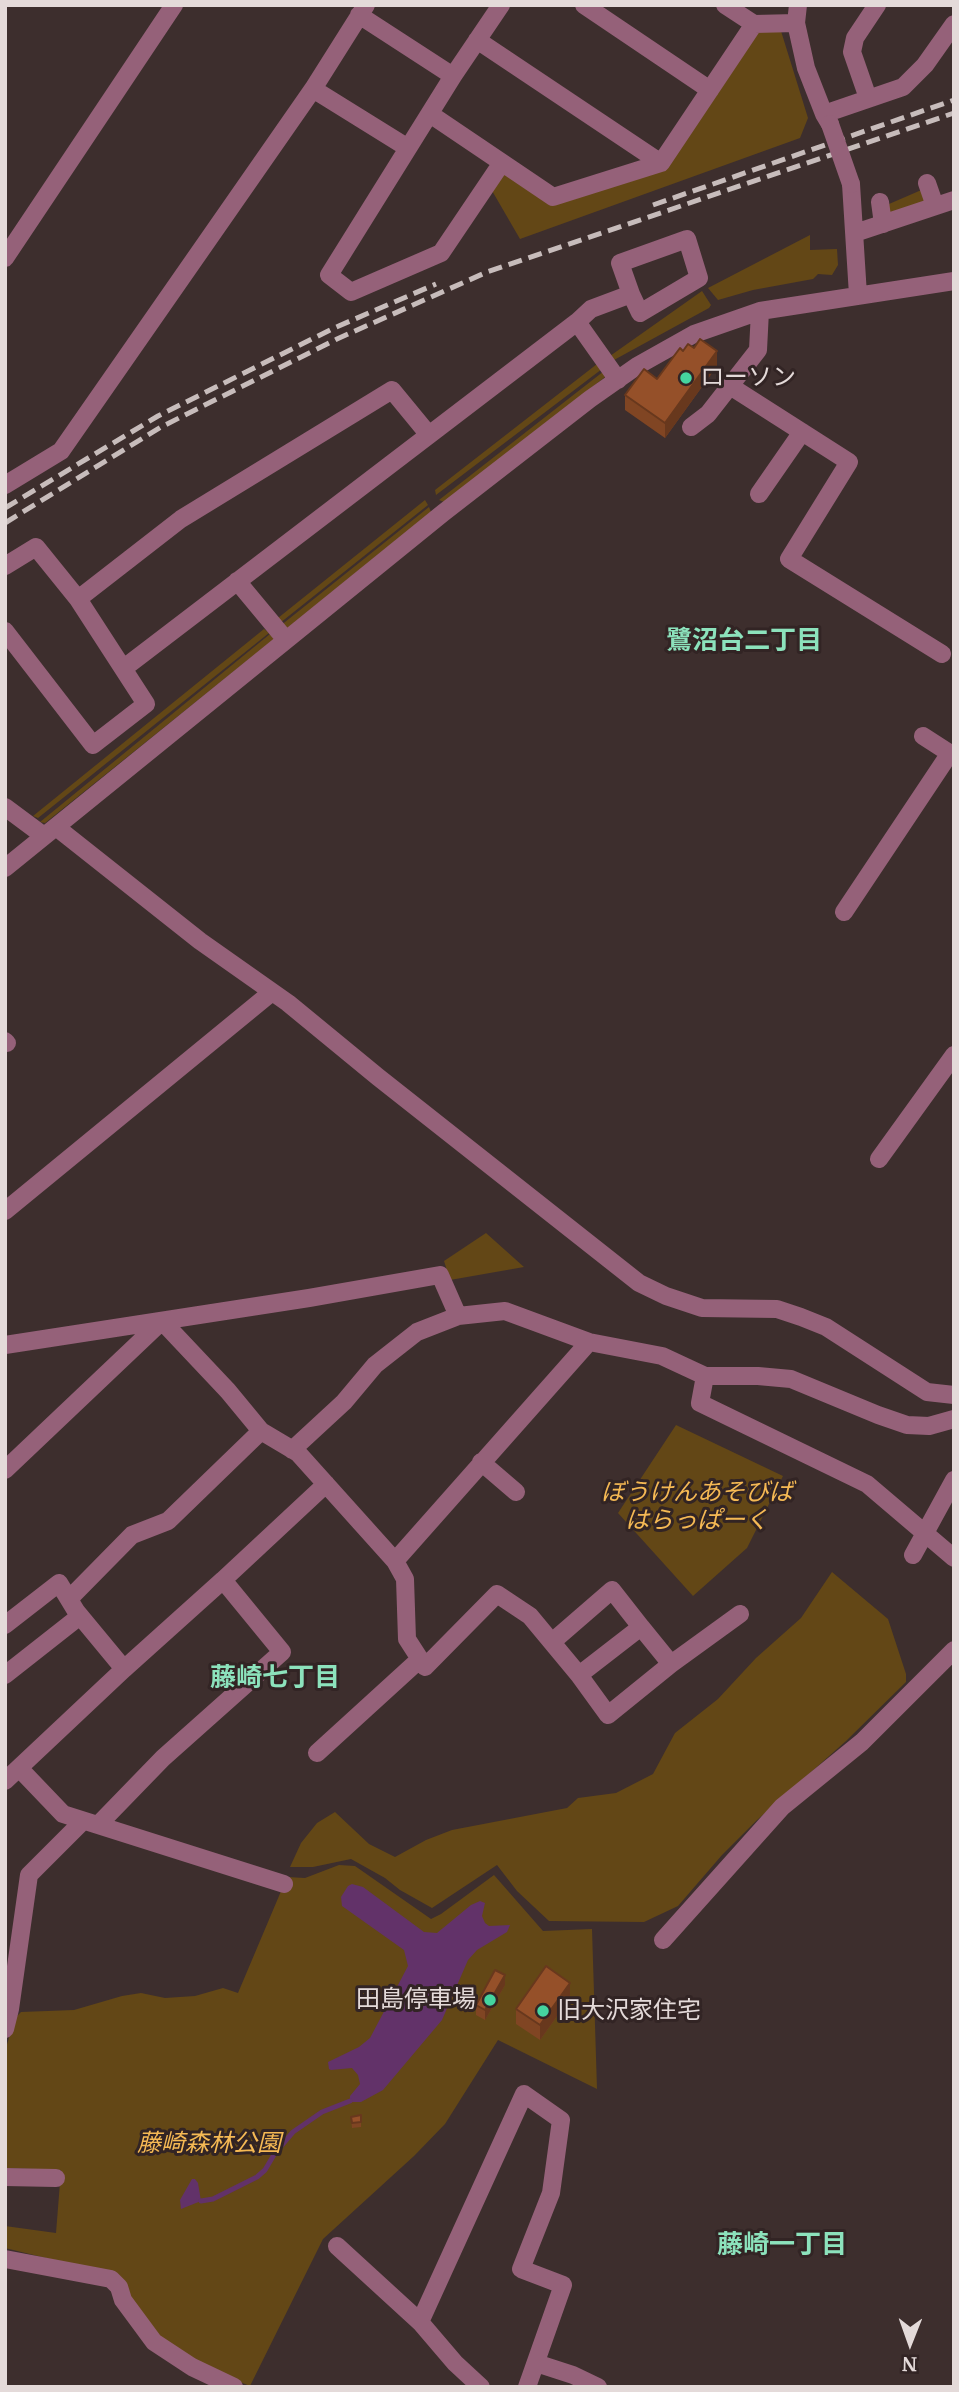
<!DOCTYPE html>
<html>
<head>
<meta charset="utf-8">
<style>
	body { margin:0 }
	#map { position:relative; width:959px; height:2392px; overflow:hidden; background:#3d2e2d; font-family:Merriweather,serif }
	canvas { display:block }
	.frame { position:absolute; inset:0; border:7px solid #e4dad9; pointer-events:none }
	.north { position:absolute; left:875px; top:2308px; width:70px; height:70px; -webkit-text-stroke:5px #322424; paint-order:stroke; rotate:181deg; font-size:19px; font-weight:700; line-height:28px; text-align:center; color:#e4dad9 }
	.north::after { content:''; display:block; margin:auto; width:24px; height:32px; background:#e4dad9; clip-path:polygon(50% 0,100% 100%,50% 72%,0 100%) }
</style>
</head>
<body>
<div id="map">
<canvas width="959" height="2392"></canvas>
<div class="frame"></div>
<div class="north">N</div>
</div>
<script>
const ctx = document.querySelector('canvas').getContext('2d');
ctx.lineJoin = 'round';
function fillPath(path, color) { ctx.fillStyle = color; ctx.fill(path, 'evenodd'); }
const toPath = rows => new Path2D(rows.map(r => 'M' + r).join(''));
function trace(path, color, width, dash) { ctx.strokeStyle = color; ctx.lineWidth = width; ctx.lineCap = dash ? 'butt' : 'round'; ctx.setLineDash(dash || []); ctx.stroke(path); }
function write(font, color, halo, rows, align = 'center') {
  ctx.font = font + ' Merriweather,"Noto Sans JP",serif'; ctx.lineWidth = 6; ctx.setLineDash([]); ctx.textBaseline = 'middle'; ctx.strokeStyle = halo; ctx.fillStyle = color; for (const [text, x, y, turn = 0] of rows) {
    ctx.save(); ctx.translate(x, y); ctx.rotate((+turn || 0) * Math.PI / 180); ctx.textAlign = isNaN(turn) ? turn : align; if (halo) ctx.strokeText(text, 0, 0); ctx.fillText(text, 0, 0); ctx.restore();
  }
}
fillPath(toPath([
	[781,31,808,118,800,138,520,239,491,189,501,175,507,175,552,204,665,167,758,32],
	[926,188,929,200,891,214,889,211,889,204],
	[810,235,810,250,837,249,838,265,832,275,818,274,813,279,753,290,718,300,708,288],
	[702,291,711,305,709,308,614,360,610,356],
	[597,364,602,369,436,495,435,490],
	[604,371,605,377,444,502,439,500],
	[425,500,428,505,280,623,278,618],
	[429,507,431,512,285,630,280,626],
	[264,629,269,633,38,818,33,816],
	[270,634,274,639,45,823,40,822],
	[486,1233,524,1267,450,1280,444,1261],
	[676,1425,783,1476,747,1548,693,1596,618,1513],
	[832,1572,888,1619,906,1674,906,1682,846,1741,757,1820,722,1855,678,1906,644,1922,549,1921,517,1891,497,1865,432,1908,400,1890,385,1878,351,1859,313,1867,290,1867,301,1843,317,1823,335,1812,369,1844,395,1857,426,1840,452,1830,567,1808,578,1798,616,1793,653,1774,675,1733,718,1699,756,1658,801,1618],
	[339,1865,355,1866,431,1919,441,1914,494,1875,543,1931,592,1929,597,2089,498,2040,445,2124,414,2156,323,2239,250,2386,198,2365,156,2338,112,2274,5,2248,5,2226,56,2233,61,2170,5,2168,5,2051,15,2018,21,2012,74,2010,122,1996,141,1993,165,1998,195,1996,223,1988,238,1993,287,1877,305,1878]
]), '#634716');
fillPath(toPath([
	[352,1884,363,1887,424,1932,437,1933,471,1905,480,1901,485,1903,482,1916,485,1923,489,1926,510,1925,507,1932,477,1950,468,1960,442,2020,383,2090,361,2102,350,2102,350,2096,360,2084,358,2075,352,2068,331,2070,329,2069,328,2062,359,2047,370,2038,408,1966,404,1950,342,1906,341,1897,348,1886],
	[192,2179,195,2179,198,2183,201,2201,181,2209,180,2200]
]), '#623269');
trace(toPath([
	[201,2201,213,2199,257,2177,265,2170,275,2153,293,2132,322,2112,350,2101]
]), '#623269', 5);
trace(toPath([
	[584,5,710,90],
	[725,5,754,24,796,23],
	[798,5,796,23,806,68,824,114,830,124],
	[359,15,453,76],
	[477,40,661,163],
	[313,89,408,148],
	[868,98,852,52,855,38,877,5],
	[430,114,553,197,661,163,754,24],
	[824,114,903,87,925,65,954,24],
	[501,164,441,253,351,292,329,275,453,76,501,5],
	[927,183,935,206],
	[851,184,858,295],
	[880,202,883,224],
	[855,233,954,200],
	[5,258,174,5],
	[618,380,577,322,591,309,631,294,640,313,699,278,687,239,620,263,631,294],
	[730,386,849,462,789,559,942,654],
	[691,427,708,414,758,350,760,311],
	[5,485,61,451,313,89,366,5],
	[759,494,802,432],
	[5,566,36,547,78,599,146,704,93,745,5,631],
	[237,581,286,640],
	[78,599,181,519,392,390,429,435],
	[124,668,577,322],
	[923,736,954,756],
	[5,807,44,836],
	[56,827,200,941,288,1003,378,1077,639,1283,666,1296,702,1308,777,1309,801,1317,826,1327,927,1392,954,1395],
	[5,868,443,513,590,399,637,366,694,334,760,311,954,281],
	[844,912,950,753],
	[5,1041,7,1043],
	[879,1159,954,1055],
	[5,1211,272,992],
	[589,1342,662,1356,705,1376,758,1376,791,1379,878,1415,907,1425,929,1426,954,1419],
	[5,1345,309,1298,440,1275,458,1316,505,1311,589,1342,395,1561],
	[705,1376,700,1403,867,1484,954,1558],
	[292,1450,344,1402,375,1365,417,1332,458,1316],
	[481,1462,516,1492],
	[5,1470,162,1321,228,1391,261,1431,298,1453,395,1561,405,1579,407,1639,425,1667,497,1594,530,1616,579,1675,641,1627,612,1590,552,1642],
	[913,1555,954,1480],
	[223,1580,326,1484],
	[69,1599,132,1535,168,1521,261,1431],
	[5,1625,59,1583,76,1611,124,1669],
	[671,1664,740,1614],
	[5,1675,80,1616],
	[579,1675,608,1715,671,1664,641,1627],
	[317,1753,419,1660],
	[19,1768,63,1814,284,1884],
	[5,1781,124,1669,223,1580,282,1652,163,1758,99,1824],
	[663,1940,782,1807,862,1742,954,1650],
	[5,2009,10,2009,29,1875,82,1822],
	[5,2029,10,2009],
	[5,2177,56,2178],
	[337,2246,420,2322,455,2363,481,2387],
	[5,2259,111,2279,119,2287,123,2300,154,2342,192,2367,234,2387],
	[420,2322,524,2094,561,2120,551,2193,521,2269,563,2285,527,2387],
	[536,2363,573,2375,598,2387]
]), '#956179', 18);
trace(toPath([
	[653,205,954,100],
	[5,508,158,416,334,328,436,284],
	[5,523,161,427,337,339,487,272,954,113]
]), '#c7bcbb', 5, [14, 7]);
trace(toPath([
	[830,124,851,184]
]), '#956179', 18);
fillPath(toPath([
	[717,366,665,438,625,410,625,395,657,379],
	[505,1985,485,2020,476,2015,476,2005],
	[570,1998,540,2040,516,2024,516,2009],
	[351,2117,361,2122,361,2127,352,2128]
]), '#804523');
fillPath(toPath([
	[717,351,717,366,665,438,665,423],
	[505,1975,505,1985,485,2020,485,2010],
	[570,1983,570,1998,540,2040,540,2025]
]), '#68381d');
const building = toPath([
	[700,339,717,351,665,423,625,395,644,369,657,379,680,348,683,351,688,344,694,348,700,339],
	[546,1966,570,1983,540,2025,516,2009,546,1966],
	[495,1970,505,1975,485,2010,476,2005,495,1970],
	[361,2115,361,2122,352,2123,351,2117,361,2115]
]);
fillPath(building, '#955029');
trace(building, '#68381d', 2);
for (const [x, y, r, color] of [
	[686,378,7,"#45d49f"],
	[490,2000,7,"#45d49f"],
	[543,2011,7,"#45d49f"]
]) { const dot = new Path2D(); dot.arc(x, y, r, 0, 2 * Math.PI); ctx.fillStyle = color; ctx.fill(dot); trace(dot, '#322424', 2.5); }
write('24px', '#e4dad9', '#322424', [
	["ローソン",700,378],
	["田島停車場",476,2000,"right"],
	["旧大沢家住宅",557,2011]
], 'left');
write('italic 24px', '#f5b954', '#322424', [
	["ぼうけんあそびば",697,1493],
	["はらっぱーく",697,1521],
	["藤崎森林公園",209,2144]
]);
write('bold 26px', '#8ce2bc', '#322424', [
	["鷺沼台二丁目",744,642],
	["藤崎七丁目",275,1679],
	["藤崎一丁目",782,2246]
]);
</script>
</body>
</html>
